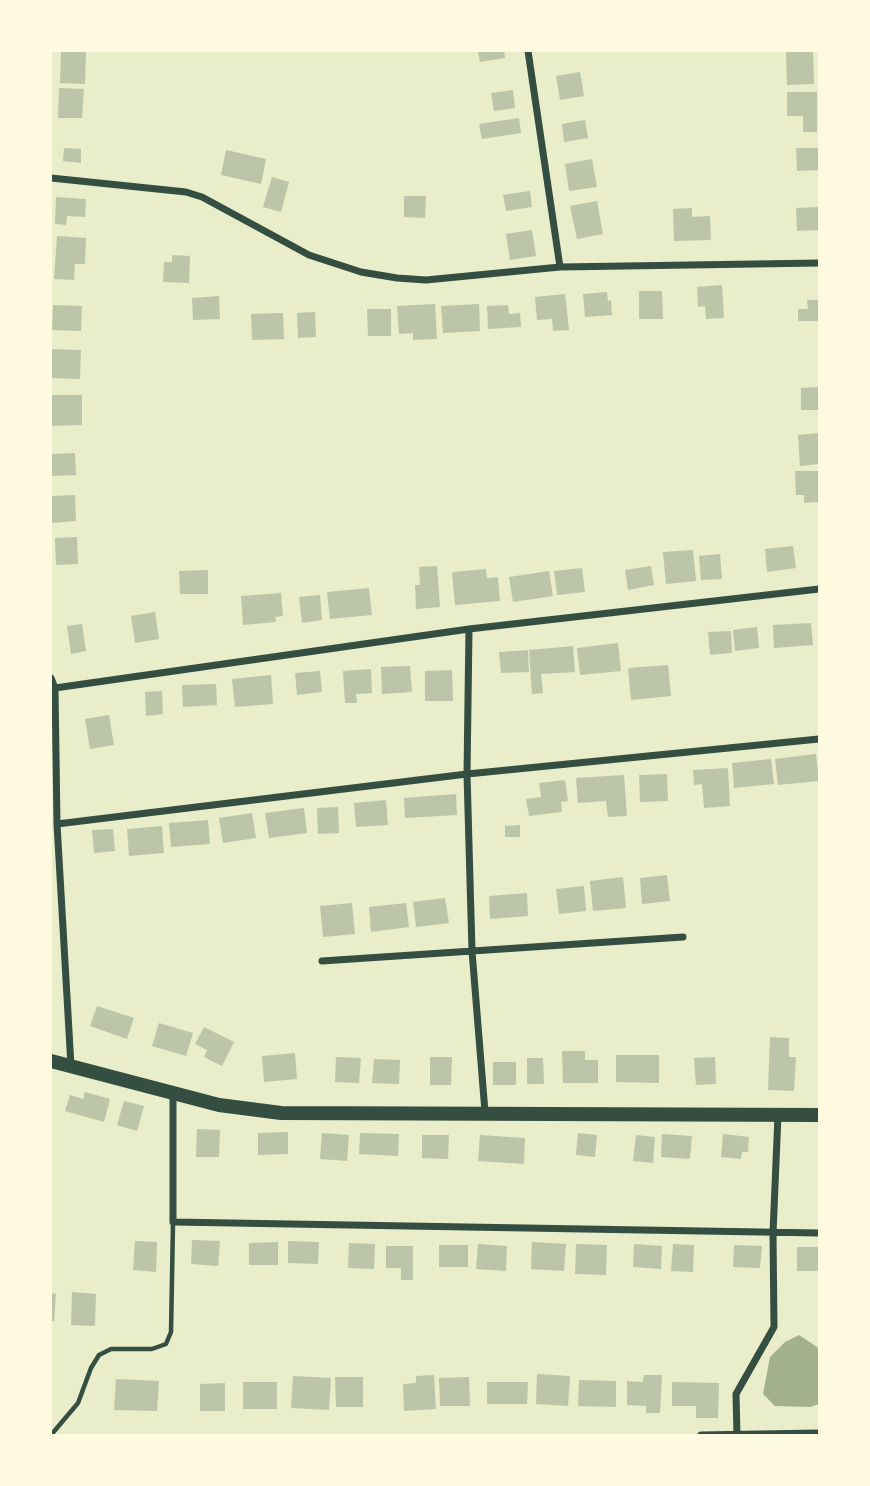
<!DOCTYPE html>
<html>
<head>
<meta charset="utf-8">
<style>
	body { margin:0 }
	#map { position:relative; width:870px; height:1486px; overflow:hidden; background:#e9edc9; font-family:Mulish,sans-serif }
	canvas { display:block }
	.frame { position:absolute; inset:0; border:52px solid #fefae0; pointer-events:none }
</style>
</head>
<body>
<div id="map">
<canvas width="870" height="1486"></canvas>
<div class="frame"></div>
</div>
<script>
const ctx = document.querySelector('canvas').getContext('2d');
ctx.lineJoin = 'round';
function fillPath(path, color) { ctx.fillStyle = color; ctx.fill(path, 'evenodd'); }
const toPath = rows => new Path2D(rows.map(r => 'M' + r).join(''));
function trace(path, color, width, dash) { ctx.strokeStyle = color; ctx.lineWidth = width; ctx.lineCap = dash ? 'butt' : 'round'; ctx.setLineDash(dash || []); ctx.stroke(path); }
fillPath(toPath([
	[799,1335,817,1347,819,1351,819,1404,810,1407,775,1406,763,1394,770,1357,785,1342]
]), '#a3b18a');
fillPath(toPath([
	[61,51,86,51,85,84,60,83],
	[478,51,504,51,505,58,480,62],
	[786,51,813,51,814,84,787,85],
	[580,72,584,96,560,100,556,76],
	[59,88,84,89,82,118,58,118],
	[513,90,515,108,494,111,491,93],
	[787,92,817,92,817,132,803,132,803,116,787,116],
	[519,118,521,133,482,139,479,124],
	[585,120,588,138,564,142,562,124],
	[64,148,81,149,81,163,63,161],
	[796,148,819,148,819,170,797,171],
	[226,150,266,159,261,184,221,175],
	[592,159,597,187,569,191,565,164],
	[272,177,289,182,281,212,263,207],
	[530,191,532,207,506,211,503,195],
	[404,196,426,196,425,218,404,217],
	[56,197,86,199,85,217,67,216,66,225,55,224],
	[597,201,603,234,577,239,570,206],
	[819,207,819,230,797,231,796,208],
	[692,208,692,217,710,216,711,240,674,241,673,209],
	[532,230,536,256,510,260,506,234],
	[57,236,86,238,85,264,75,264,74,280,54,279],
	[172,255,190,256,189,283,163,282,164,262,172,262],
	[722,285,724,318,706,319,705,306,698,307,697,287],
	[639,291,662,291,663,319,639,319],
	[607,292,608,301,611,300,612,315,585,317,583,294],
	[565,294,569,330,553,331,552,319,537,320,535,297],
	[219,296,220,319,193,320,192,298],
	[807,300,819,300,819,321,798,321,798,309,808,309],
	[435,304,437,339,413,340,413,333,399,334,397,306],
	[479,304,480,331,443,333,441,306],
	[53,305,82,306,81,331,52,330],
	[508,305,509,314,520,313,521,327,488,329,487,306],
	[367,309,391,309,391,336,368,336],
	[315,312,316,337,298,338,297,313],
	[283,313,284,339,252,340,251,314],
	[51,349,81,350,80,379,51,378],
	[819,387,819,410,801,410,801,388],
	[52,395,82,395,82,425,52,426],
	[819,433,819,464,800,466,798,435],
	[75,453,76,475,52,476,51,454],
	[795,471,819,471,819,502,804,503,804,495,796,495],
	[75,495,76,521,51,523,51,496],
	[77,537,78,564,56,565,55,538],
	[793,546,796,568,767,572,765,549],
	[693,550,696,581,666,584,663,552],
	[720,554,722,579,701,580,699,556],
	[437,566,440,607,416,609,415,585,420,585,419,567],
	[651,566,654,585,628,590,625,570],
	[582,568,585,592,557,595,554,571],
	[486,569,487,578,498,577,500,601,455,605,452,572],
	[208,570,208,594,180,594,179,571],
	[549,571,553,596,513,602,509,577],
	[369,588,372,615,330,619,327,592],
	[281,593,283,616,275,617,276,622,243,625,241,596],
	[320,595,322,620,302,623,299,597],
	[155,612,159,639,135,643,131,616],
	[811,623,813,645,774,648,773,625],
	[82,624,86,651,71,654,67,626],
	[757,627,759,648,735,651,733,630],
	[731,631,732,653,710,655,708,632],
	[618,643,621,671,580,675,577,648],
	[573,646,575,672,541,674,543,693,532,694,529,650],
	[528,650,529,672,501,673,499,652],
	[668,665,671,696,631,700,628,668],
	[410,666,412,692,382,694,381,667],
	[371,669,372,693,356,694,357,703,345,703,343,671],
	[452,670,453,701,425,701,425,671],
	[320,671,322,692,297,695,295,673],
	[271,675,273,704,235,707,232,679],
	[216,684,217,705,183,707,182,685],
	[162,691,163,714,146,716,145,692],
	[109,715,114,745,90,749,85,719],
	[816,754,819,781,778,785,775,759],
	[771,759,774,784,734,788,732,763],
	[728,768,730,806,704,808,702,784,694,785,693,770],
	[667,774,668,801,640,802,639,775],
	[624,775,627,816,608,817,606,801,578,803,576,778],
	[565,780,568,801,561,802,562,812,529,816,526,799,541,797,539,783],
	[456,794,457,815,405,818,404,798],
	[386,800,388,825,356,827,354,803],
	[338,807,339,833,318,834,317,808],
	[304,808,307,833,269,838,265,813],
	[252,813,256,838,223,843,219,818],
	[208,820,210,844,171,847,169,823],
	[520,825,520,837,505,837,505,826],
	[162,826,164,853,129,856,127,829],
	[113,829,115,851,94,853,92,830],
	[667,875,670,901,642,904,640,878],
	[623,877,626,908,593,911,590,881],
	[584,886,586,911,559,914,556,889],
	[527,893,528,916,490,919,489,896],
	[445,898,449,923,416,927,413,902],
	[352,903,355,934,323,937,320,906],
	[406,903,409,927,371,932,369,907],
	[97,1006,134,1018,127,1039,90,1026],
	[159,1023,193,1033,186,1056,152,1046],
	[204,1027,234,1042,222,1066,204,1057,207,1050,195,1044],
	[770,1037,789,1038,789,1057,796,1057,794,1091,768,1090],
	[562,1051,585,1051,585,1060,598,1060,598,1083,563,1083],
	[295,1053,297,1079,264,1082,262,1056],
	[616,1055,659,1055,659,1083,616,1082],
	[336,1057,361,1058,359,1083,335,1082],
	[430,1057,452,1057,451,1085,430,1085],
	[715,1057,716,1084,696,1085,694,1058],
	[527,1058,543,1058,544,1084,527,1084],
	[374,1059,400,1060,399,1084,372,1083],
	[493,1062,516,1062,516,1085,493,1085],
	[85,1092,110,1099,104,1122,65,1111,70,1095,83,1099],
	[124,1101,144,1106,137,1131,117,1125],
	[197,1129,220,1130,219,1157,196,1157],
	[288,1132,288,1154,258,1155,258,1133],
	[322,1133,349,1135,347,1161,320,1159],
	[360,1133,399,1134,398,1156,359,1154],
	[578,1133,597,1135,595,1157,576,1155],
	[662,1134,692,1136,690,1159,661,1157],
	[723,1134,749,1137,748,1152,742,1152,741,1159,721,1157],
	[422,1135,449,1135,448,1159,422,1158],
	[480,1135,525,1138,524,1164,478,1161],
	[636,1135,655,1137,653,1163,633,1161],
	[192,1240,220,1241,218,1266,191,1264],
	[135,1241,157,1242,156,1272,133,1270],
	[288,1241,319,1242,318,1264,288,1263],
	[278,1242,278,1265,249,1265,249,1243],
	[532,1242,566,1244,564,1271,531,1269],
	[349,1243,375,1244,374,1269,348,1268],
	[478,1244,507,1246,506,1271,476,1269],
	[576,1244,607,1245,606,1275,575,1274],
	[634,1244,662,1246,661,1269,633,1267],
	[673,1244,694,1245,693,1272,671,1271],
	[439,1245,468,1245,468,1267,439,1267],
	[734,1245,762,1246,760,1268,733,1267],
	[386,1246,413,1246,413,1280,401,1280,401,1268,386,1268],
	[797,1247,819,1247,819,1271,797,1271],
	[72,1292,96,1294,95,1326,71,1325],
	[51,1293,56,1294,54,1321,51,1321],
	[537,1374,570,1376,568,1406,536,1404],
	[434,1375,436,1409,404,1411,403,1384,416,1383,416,1376],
	[644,1375,662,1375,660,1413,646,1413,646,1406,627,1405,627,1381,643,1382],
	[293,1376,331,1378,329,1410,291,1408],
	[335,1377,363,1377,363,1407,336,1407],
	[469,1377,470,1406,440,1406,439,1378],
	[116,1379,159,1381,157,1411,114,1410],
	[579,1380,616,1381,616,1407,578,1406],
	[243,1382,277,1382,277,1409,243,1409],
	[487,1382,528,1382,527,1404,487,1404],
	[672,1382,719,1383,718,1418,696,1418,696,1406,672,1406],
	[225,1383,225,1411,200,1411,200,1384]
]), '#bcc5a7');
trace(toPath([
	[51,1435,78,1403,91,1368,99,1355,111,1349,152,1349,166,1344,171,1332,173,1223]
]), '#344e41', 4.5);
trace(toPath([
	[528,51,560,267],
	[51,178,186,192,202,197,309,255,361,272,397,278,426,280,560,267,819,263],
	[469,629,467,774,472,951,485,1112],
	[51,678,55,688,57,824,71,1066],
	[55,688,469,629,819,589],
	[57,824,467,774,819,739],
	[322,961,683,937],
	[173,1093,173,1222,819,1233],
	[701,1435,819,1433],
	[737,1435,736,1394,774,1327,773,1233,778,1115]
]), '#344e41', 7);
trace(toPath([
	[51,1061,219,1105,281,1113,819,1115]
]), '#344e41', 14);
</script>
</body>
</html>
